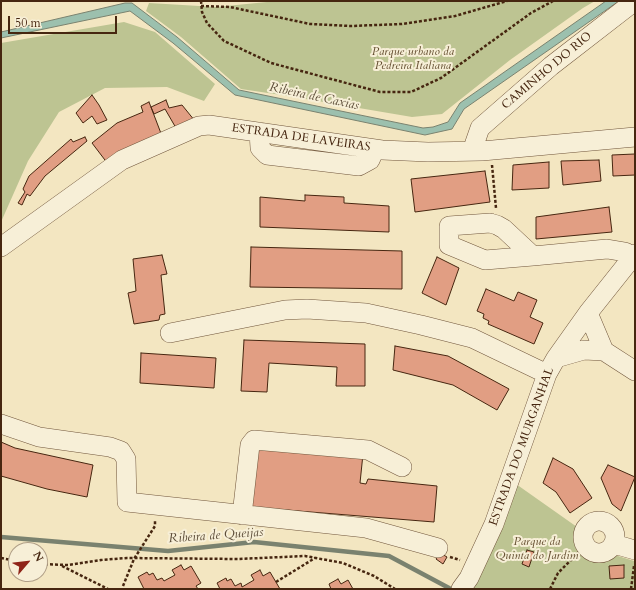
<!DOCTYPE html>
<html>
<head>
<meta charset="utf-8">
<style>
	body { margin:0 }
	#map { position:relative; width:636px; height:590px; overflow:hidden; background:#f3e6c1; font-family:Cardo,serif }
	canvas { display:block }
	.frame { position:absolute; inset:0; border:2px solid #462610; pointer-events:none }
	.north { position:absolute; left:8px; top:542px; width:40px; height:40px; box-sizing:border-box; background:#f7efd7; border:1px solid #b09f87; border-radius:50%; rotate:62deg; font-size:11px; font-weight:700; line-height:16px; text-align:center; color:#462610 }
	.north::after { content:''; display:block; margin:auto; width:14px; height:18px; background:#8f2418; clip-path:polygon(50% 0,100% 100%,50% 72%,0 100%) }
	.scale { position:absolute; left:8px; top:16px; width:109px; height:18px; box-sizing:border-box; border:2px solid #462610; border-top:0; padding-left:5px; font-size:12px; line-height:14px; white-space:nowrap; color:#462610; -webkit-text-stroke:3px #f7efd7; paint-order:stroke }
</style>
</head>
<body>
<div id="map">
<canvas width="636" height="590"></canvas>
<div class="frame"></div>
<div class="north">N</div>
<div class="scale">50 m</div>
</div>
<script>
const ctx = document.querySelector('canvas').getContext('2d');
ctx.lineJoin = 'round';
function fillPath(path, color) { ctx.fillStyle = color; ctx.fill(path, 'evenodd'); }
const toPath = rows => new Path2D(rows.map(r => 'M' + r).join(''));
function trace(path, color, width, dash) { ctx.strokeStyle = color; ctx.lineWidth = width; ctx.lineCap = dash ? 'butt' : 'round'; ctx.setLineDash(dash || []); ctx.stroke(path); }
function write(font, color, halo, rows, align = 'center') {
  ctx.font = font + ' Cardo,serif'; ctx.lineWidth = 4; ctx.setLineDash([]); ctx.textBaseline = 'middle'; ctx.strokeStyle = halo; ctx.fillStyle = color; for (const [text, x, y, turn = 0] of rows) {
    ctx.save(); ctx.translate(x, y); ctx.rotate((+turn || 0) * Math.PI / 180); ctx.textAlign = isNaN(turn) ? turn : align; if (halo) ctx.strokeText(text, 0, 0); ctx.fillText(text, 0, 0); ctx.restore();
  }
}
fillPath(toPath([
	[277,1,595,1,583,8,510,60,442,114,412,117,288,96,241,89,181,37,146,11,149,3,216,7],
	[124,22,155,32,215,84,204,101,167,87,105,88,59,112,28,161,1,222,1,43],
	[516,484,577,527,577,544,580,551,588,556,595,558,618,556,634,561,635,589,473,589,503,527]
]), '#bdc492');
const water = toPath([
	[606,1,619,1,464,109,452,129,425,135,235,95,173,43,130,11,1,38,1,32,125,3,132,3,177,37,239,90,423,128,433,127,448,122,460,103,606,1]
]);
fillPath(water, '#9cc0ae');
trace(water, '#7a826f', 1);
trace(toPath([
	[1,537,168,551,254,542,389,556,449,588]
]), '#7a826f', 4.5);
const building = toPath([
	[92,95,99,105,107,120,97,124,92,116,83,123,76,113,92,95],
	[166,100,169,108,182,105,195,121,176,128,165,109,154,114,151,107,166,100],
	[149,102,162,136,108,164,92,143,117,123,143,112,141,106,149,102],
	[85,137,87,141,45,176,30,196,27,194,22,205,18,203,25,192,23,189,29,176,71,139,73,142,85,137],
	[635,154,635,175,613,176,612,155,635,154],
	[599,160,601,181,563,185,561,161,599,160],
	[549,162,549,188,512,190,513,165,549,162],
	[485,171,490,202,415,212,411,179,485,171],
	[305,195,344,197,344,203,389,206,389,232,260,227,260,197,305,201,305,195],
	[609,207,612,232,536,239,536,217,609,207],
	[251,247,402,251,402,289,250,287,251,247],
	[162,255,167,274,161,275,165,314,160,315,159,320,134,324,128,293,136,291,133,259,162,255],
	[437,257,459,268,446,305,422,293,437,257],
	[486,289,514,301,518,292,537,300,530,317,543,323,534,344,488,324,489,321,483,318,484,314,477,311,486,289],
	[244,340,365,344,365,386,336,386,337,367,269,363,267,392,241,391,244,340],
	[395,346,448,356,509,389,497,410,453,385,393,370,395,346],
	[141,353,216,358,214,388,140,383,141,353],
	[1,442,15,448,93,465,87,497,47,489,1,476,1,442],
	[255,445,363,454,360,483,366,484,368,479,437,486,434,522,249,507,255,445],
	[553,458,573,469,592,498,570,513,556,492,543,483,553,458],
	[608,465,635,477,621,511,612,504,601,478,608,465],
	[527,550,534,552,529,567,522,564,527,550],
	[440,553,447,557,443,564,436,559,440,553],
	[181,565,184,570,191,566,201,583,196,586,198,589,144,589,138,577,147,572,149,575,153,573,157,580,162,578,164,581,175,575,172,570,181,565],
	[624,565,624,578,610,579,609,566,624,565],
	[260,570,263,576,270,572,280,589,220,589,217,583,226,578,227,581,231,579,235,586,241,583,242,587,254,580,251,575,260,570],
	[338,579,341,584,348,580,353,589,331,589,329,584,338,579]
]);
fillPath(building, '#e19e83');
trace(building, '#462610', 1);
const minor = toPath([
	[259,132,260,148,267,155,359,166,370,160,375,149],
	[472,151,480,128,551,66,635,1],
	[490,223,497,225,504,229,533,256,485,260,449,245,449,226,490,223],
	[1,247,122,160,199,126,209,125,382,150,428,152,482,151,635,137],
	[533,256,607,249,625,252,632,256],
	[588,313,604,351],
	[170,333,285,310,307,309,366,313,421,325,472,338,547,374],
	[556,358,584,350,604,351,635,371],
	[1,424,39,437,110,447,121,451,126,459,127,502,366,528,438,548],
	[242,515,250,445,254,440,368,450,402,467],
	'583 537a16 16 0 1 1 32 0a16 16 0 1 1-32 0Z',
	[614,544,635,550],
	[461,589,469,578,494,524,547,374,556,358,588,313,635,254]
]);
trace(minor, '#71563c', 20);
trace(toPath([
	[201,1,202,12,207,23,224,41,235,46,271,63,380,92,411,92,441,78,531,13,553,1],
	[201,6,230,7,310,24,351,26,402,24,455,16,507,1],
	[492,165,496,208],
	[450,557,460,560],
	[1,558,16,561],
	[40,564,68,565,101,560,127,558,238,559,305,556,343,563,374,576,395,589],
	[62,566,108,589],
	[276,582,315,558],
	[123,586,134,559,155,526,155,521],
	[550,589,558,573,580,551,587,547],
	[631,589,634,566]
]), '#462610', 2.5, [3, 2]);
trace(minor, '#f7efd7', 19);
write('italic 12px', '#644e30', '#f7efd7', [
	["Parque urbano da",413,52],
	["Pedreira Italiana",413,66],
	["Parque da",537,542],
	["Quinta do Jardim",537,556]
]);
write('12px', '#462610', '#f7efd7', [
	["CAMINHO DO RIO",547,71,-40],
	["ESTRADA DE LAVEIRAS",301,138,8],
	["ESTRADA DO MURGANHAL",522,447,-70]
]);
write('italic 13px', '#5c4c38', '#f7efd7', [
	["Ribeira de Caxias",314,97,12],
	["Ribeira de Queijas",216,536,-4]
]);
</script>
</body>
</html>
